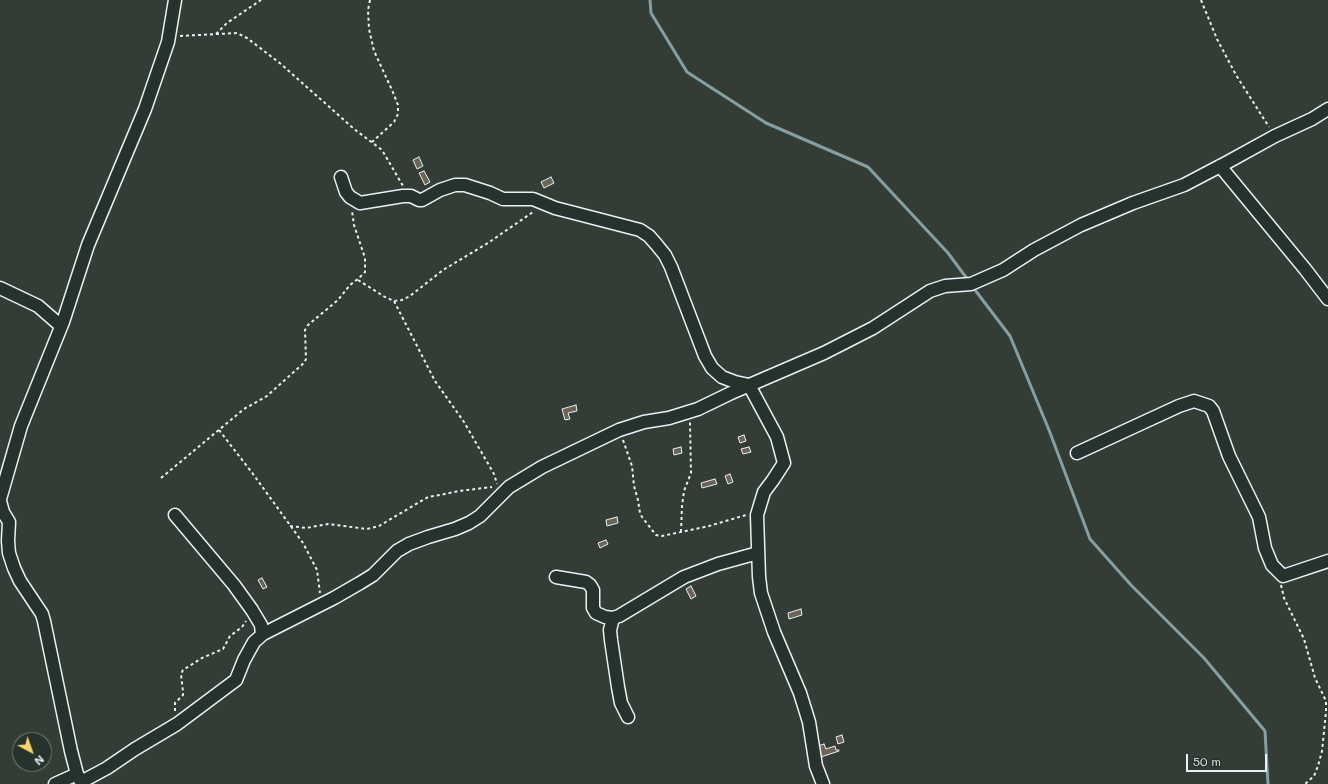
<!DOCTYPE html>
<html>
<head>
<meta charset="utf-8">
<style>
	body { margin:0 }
	#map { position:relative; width:1328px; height:784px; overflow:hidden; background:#343d35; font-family:Mali,sans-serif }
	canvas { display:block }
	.north { position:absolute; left:12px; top:732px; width:40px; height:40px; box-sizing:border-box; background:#26332d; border:1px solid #747f7e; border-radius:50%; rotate:139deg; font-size:11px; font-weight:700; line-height:16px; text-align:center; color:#e8f1f8 }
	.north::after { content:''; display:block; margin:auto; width:14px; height:18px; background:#ffd166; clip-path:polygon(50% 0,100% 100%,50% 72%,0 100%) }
	.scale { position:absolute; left:1186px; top:754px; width:81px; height:18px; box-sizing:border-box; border:2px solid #e8f1f8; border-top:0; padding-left:5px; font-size:12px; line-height:14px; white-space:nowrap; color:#e8f1f8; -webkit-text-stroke:3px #26332d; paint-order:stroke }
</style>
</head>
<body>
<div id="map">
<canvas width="1328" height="784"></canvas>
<div class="north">N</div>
<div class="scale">50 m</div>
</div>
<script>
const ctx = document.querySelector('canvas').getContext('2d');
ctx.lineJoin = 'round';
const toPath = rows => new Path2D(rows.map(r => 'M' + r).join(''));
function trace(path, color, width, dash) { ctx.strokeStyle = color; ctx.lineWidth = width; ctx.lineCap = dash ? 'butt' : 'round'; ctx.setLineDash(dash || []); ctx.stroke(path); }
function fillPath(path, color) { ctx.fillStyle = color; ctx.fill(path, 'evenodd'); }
trace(toPath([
	[650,0,651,13,687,72,766,123,868,167,948,253,968,280],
	[972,286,1010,336,1049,430,1090,539,1131,585,1204,658,1265,731,1268,784]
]), '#869fa3', 3);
const building = toPath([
	[419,157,423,166,417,169,413,160,419,157],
	[424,171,430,182,425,185,419,173,424,171],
	[551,177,554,183,544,188,541,182,551,177],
	[576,405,577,411,568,413,570,419,565,420,562,409,576,405],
	[744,435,746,441,740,443,738,437,744,435],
	[681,447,682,453,674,455,673,449,681,447],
	[749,447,751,452,743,454,741,449,749,447],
	[730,474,733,482,728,484,725,476,730,474],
	[715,479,717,484,702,488,701,483,715,479],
	[617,517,618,523,607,526,606,520,617,517],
	[606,540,608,544,600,548,598,543,606,540],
	[262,578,267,587,263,589,258,580,262,578],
	[691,586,696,596,691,599,686,589,691,586],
	[801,609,802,615,789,619,788,613,801,609],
	[842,735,844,742,838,744,836,737,842,735],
	[824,744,826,749,835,746,836,750,839,750,839,751,821,757,818,746,824,744]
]);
fillPath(building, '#6c6555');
trace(building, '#e8f1f8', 1);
const minor = toPath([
	[1220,166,1305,269,1328,299],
	[341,177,346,192,350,197,360,203,403,196,411,196,419,200,422,200,440,190,455,185,465,185,490,193,503,199,533,199,555,208,640,230,649,236,656,244,665,255,671,267,705,356,712,368,722,377,735,382,749,385,777,437,784,463,773,480,764,492,757,515,759,577,761,593,774,632,800,693,809,722,816,766,823,784],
	[0,288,38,306,61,326],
	[1077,453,1179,406,1194,401,1209,406,1213,411,1229,456,1259,517,1265,548,1272,565,1283,576,1328,561],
	[0,499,21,426,63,322,88,245,145,109,168,42,175,0],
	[0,501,3,512,9,522,8,541,9,553,14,568,20,581,42,614,44,621,71,751,77,774,82,784],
	[175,515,234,585,252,610,261,625,262,634],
	[556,577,586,582,590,585,593,590,593,608,596,613,605,617,613,618,619,616,684,577,718,564,758,553],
	[613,618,610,630,611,640,618,687,621,703,628,717],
	[81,782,107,768,135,749,177,724,236,680,244,660,254,642,263,634,334,598,360,583,373,575,397,551,409,544,428,537,455,529,469,523,480,516,509,487,542,467,619,430,644,422,669,418,698,409,731,393,824,353,873,328,930,291,945,286,971,284,1003,270,1034,250,1081,225,1133,203,1184,185,1226,163,1275,136,1312,119,1328,109],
	[55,784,77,774]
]);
trace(minor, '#e8f1f8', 15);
trace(toPath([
	[370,0,368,10,369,29,374,51,392,90,398,105,398,114,394,122,372,142],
	[1201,0,1217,39,1236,75,1269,127],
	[216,34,227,23,261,0],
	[180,36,237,33,247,38,281,64,354,129,382,150,403,186],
	[358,280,385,297,394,301,402,300,410,296,443,270,488,243,533,212],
	[394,301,435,381,464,422,494,474,497,484],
	[219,430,253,474,303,543,317,570,320,593],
	[623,440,632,466,634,486,638,500,640,513,642,517,656,535,662,536,709,526,746,515],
	[161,478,244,409,267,396,304,363,306,359,305,330,308,325,338,300,350,285,359,278,365,272,365,258,354,225,352,211],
	[290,526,306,528,328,524,367,529,379,526,428,497,440,495,459,491,492,487],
	[681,532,682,506,684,491,691,473,690,422],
	[1281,585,1284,598,1304,639,1315,678,1326,701,1326,712,1322,751,1318,766,1314,776,1305,784],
	[175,711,175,703,183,695,183,692,181,674,183,670,202,658,223,649,230,636,242,627,246,621]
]), '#e8f1f8', 2, [3, 3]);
trace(minor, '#26332d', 12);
</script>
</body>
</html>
